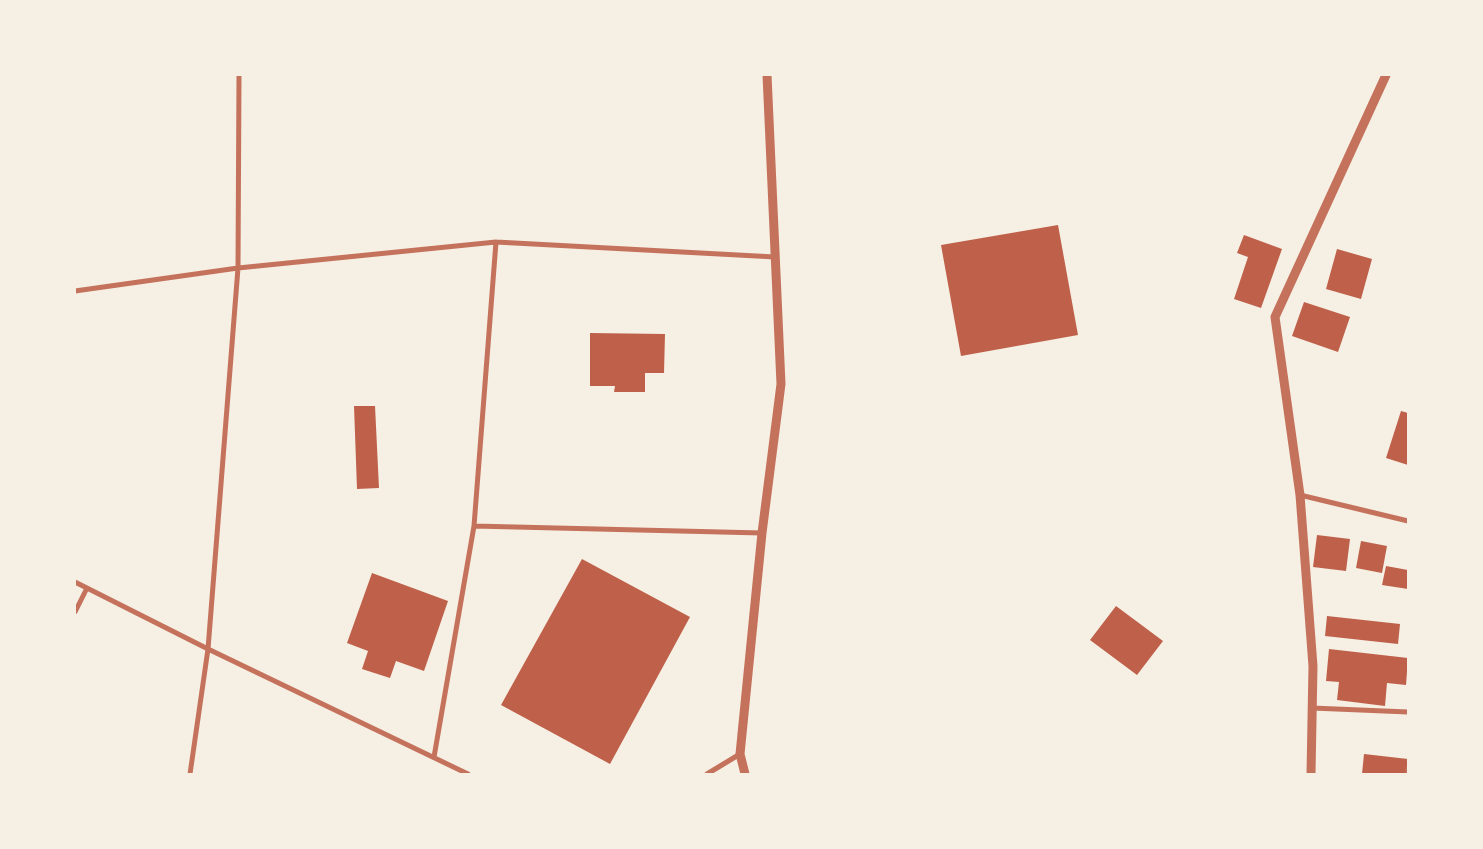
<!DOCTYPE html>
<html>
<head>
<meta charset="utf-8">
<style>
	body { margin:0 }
	#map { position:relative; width:1483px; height:849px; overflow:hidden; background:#f6efe4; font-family:Arial,sans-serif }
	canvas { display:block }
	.frame { position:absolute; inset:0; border:76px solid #f6efe4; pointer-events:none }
</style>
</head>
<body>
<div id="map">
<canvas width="1483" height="849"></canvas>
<div class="frame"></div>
</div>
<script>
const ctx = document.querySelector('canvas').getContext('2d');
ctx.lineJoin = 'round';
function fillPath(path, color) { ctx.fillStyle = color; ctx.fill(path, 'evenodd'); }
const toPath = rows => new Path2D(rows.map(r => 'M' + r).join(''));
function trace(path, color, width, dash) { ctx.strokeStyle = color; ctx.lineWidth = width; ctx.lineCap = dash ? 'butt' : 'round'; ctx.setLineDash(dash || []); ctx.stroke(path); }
fillPath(toPath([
	[1058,225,1078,335,961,356,941,245],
	[1244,235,1282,249,1261,308,1234,299,1248,257,1237,253],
	[1337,249,1372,259,1361,299,1326,289],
	[1304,302,1350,317,1338,352,1292,336],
	[590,333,665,334,664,373,645,373,645,392,614,392,615,386,590,386],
	[354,406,375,406,379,488,357,489],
	[1401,411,1408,413,1408,465,1386,458],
	[1317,535,1350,539,1346,571,1313,567],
	[1361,541,1387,546,1382,573,1356,568],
	[582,559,690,617,610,764,501,705],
	[1386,566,1408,570,1408,589,1382,585],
	[372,573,448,601,424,671,396,661,390,678,362,669,368,651,347,643],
	[1116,606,1163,641,1137,675,1090,640],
	[1327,616,1400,624,1398,644,1325,636],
	[1329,649,1408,658,1406,685,1387,683,1385,706,1337,700,1339,682,1326,681],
	[1364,754,1408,759,1406,774,1362,774]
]), '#bf614a');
trace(toPath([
	[239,75,238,268,496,242,775,257],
	[75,291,238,268,208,649,190,774],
	[1300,495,1408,521],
	[474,526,762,533],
	[75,582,208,649,468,774],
	[75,612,87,588],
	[1312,708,1408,712],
	[434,757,474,526,496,242],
	[707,774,740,754],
	[1408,774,1408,769]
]), '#c5725c', 5);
trace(toPath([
	[745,774,740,754,762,533,781,384,767,75],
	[1311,774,1313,666,1300,495,1275,317,1386,75]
]), '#c5725c', 9);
</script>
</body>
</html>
